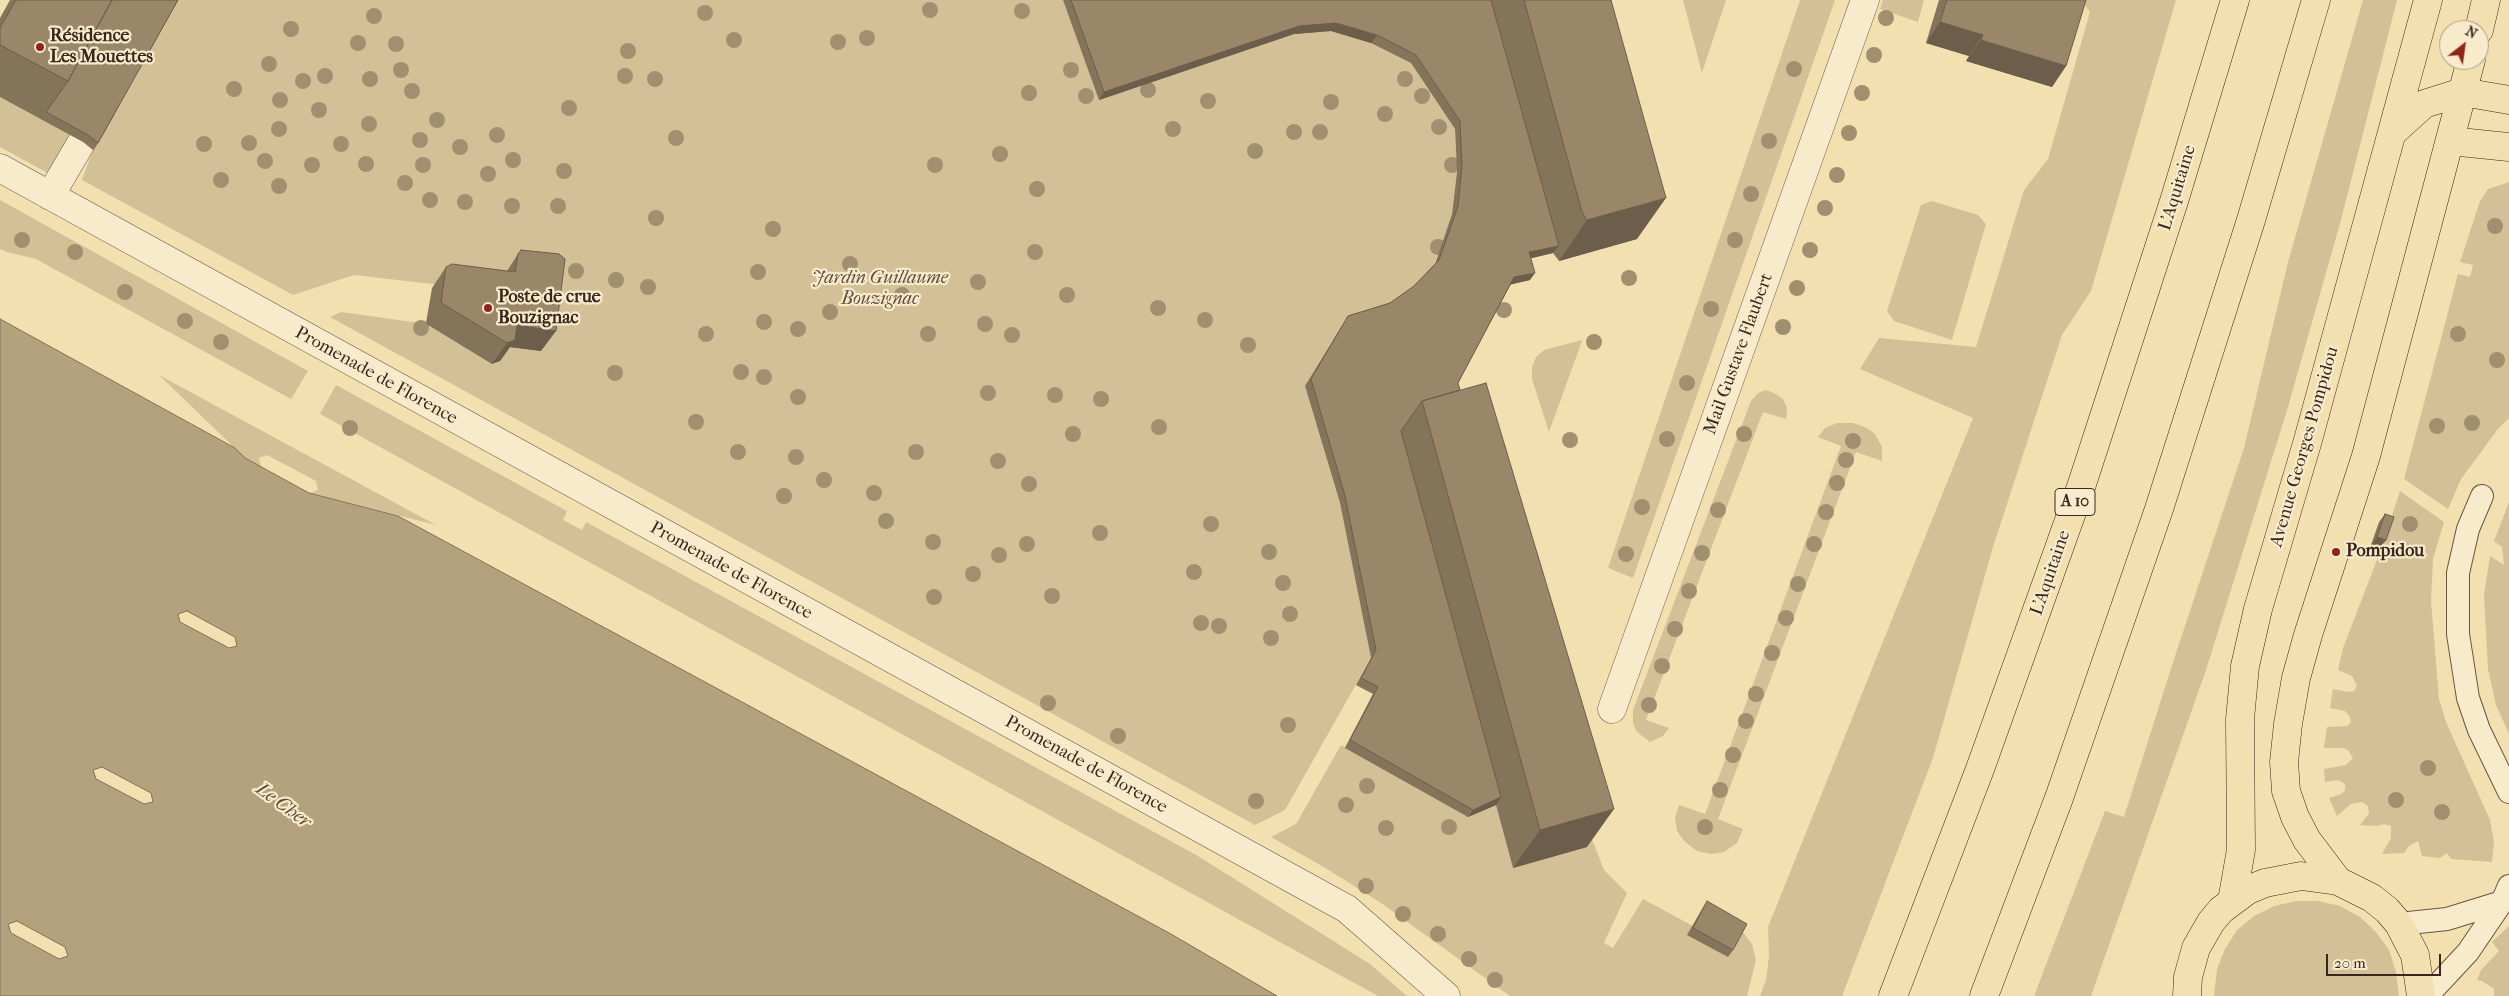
<!DOCTYPE html>
<html>
<head>
<meta charset="utf-8">
<style>
	body { margin:0 }
	#map { position:relative; width:2509px; height:996px; overflow:hidden; background:#f3e0b0; font-family:"IM FELL French Canon",serif }
	canvas { display:block }
	.north { position:absolute; left:2439px; top:20px; width:50px; height:50px; box-sizing:border-box; background:#f7ebcc; border:1px solid #ab9c86; border-radius:50%; rotate:30deg; font-size:14px; font-weight:700; line-height:20px; text-align:center; color:#39261c }
	.north::after { content:''; display:block; margin:auto; width:18px; height:22px; background:#8f2418; clip-path:polygon(50% 0,100% 100%,50% 72%,0 100%) }
	.scale { position:absolute; left:2326px; top:954px; width:115px; height:22px; box-sizing:border-box; border:2px solid #39261c; border-top:0; padding-left:6px; font-size:15px; line-height:18px; white-space:nowrap; color:#39261c; -webkit-text-stroke:4px #f7ebcc; paint-order:stroke }
</style>
</head>
<body>
<div id="map">
<canvas width="2509" height="996"></canvas>
<div class="north">N</div>
<div class="scale">20 m</div>
</div>
<script>
const ctx = document.querySelector('canvas').getContext('2d');
ctx.lineJoin = 'round';
function fillPath(path, color) { ctx.fillStyle = color; ctx.fill(path, 'evenodd'); }
const toPath = rows => new Path2D(rows.map(r => 'M' + r).join(''));
function trace(path, color, width, dash) { ctx.strokeStyle = color; ctx.lineWidth = width; ctx.lineCap = dash ? 'butt' : 'round'; ctx.setLineDash(dash || []); ctx.stroke(path); }
function write(font, color, halo, rows, align = 'center') {
  ctx.font = font + ' "IM FELL French Canon",serif'; ctx.lineWidth = 4.5; ctx.setLineDash([]); ctx.textBaseline = 'middle'; ctx.strokeStyle = halo; ctx.fillStyle = color; for (const [text, x, y, turn = 0] of rows) {
    ctx.save(); ctx.translate(x, y); ctx.rotate((+turn || 0) * Math.PI / 180); ctx.textAlign = isNaN(turn) ? turn : align; if (halo) ctx.strokeText(text, 0, 0); ctx.fillText(text, 0, 0); ctx.restore();
  }
}
fillPath(toPath([
	[177,0,1063,0,1067,10,1110,0,1331,31,1371,43,1411,63,1455,129,1457,172,1452,214,1433,268,1409,293,1305,386,1340,503,1371,658,1285,810,1255,825,330,317,341,312,427,324,495,364,500,361,501,292,354,275,293,295,82,180,93,150],
	[1683,0,1726,0,1702,73],
	[1800,0,1835,0,1633,578,1608,568],
	[1883,0,1924,0,1918,22,1880,9],
	[2074,0,2176,0,2091,291,2062,335,1993,547,1933,758,1842,996,1760,996,1766,980,1769,956,1768,927,1973,418,1860,369,1879,338,1976,347,2024,190,2048,159,2090,12,2084,4],
	[2363,0,2397,0,2341,220,2288,407,2206,670,2091,996,2034,996,2105,811,2124,817,2174,659,2244,448,2288,262],
	[65,75,70,135,55,177,0,147,0,97,41,119],
	[2509,182,2509,418,2498,429,2461,479,2448,509,2404,479,2458,274,2470,277,2473,265,2460,262,2480,201,2488,189],
	[0,200,308,371,291,399,36,259,7,252,0,249],
	[1932,201,1978,215,1986,224,1952,340,1894,321,1887,311,1921,205],
	[1582,340,1582,341,1549,432,1532,379,1532,367,1536,357,1544,350],
	[159,375,436,525,310,493,318,490,316,481,267,455,259,458,261,467,245,458],
	[336,385,567,511,563,520,582,530,586,522,1198,856,1370,964,1407,996,1378,996,320,414],
	[1766,390,1774,393,1783,399,1787,408,1786,419,1763,412,1646,720,1669,728,1663,736,1650,742,1637,732,1633,723,1633,710,1751,401,1758,393],
	[1837,423,1853,423,1867,428,1875,434,1882,447,1882,461,1856,452,1718,819,1743,829,1737,843,1724,852,1711,854,1697,851,1685,842,1677,831,1675,818,1679,805,1705,814,1841,446,1818,437,1825,428],
	[2400,491,2444,522,2433,559,2431,601,2439,699,2446,722,2490,820,2494,842,2492,862,2451,859,2447,853,2440,858,2422,856,2418,841,2409,846,2404,853,2382,854,2391,838,2391,826,2384,824,2377,826,2360,825,2369,813,2368,806,2362,802,2351,804,2337,816,2329,798,2342,794,2345,790,2345,784,2338,780,2325,782,2324,769,2346,765,2353,758,2348,750,2343,748,2324,748,2327,727,2347,726,2351,722,2350,717,2345,711,2330,708,2333,689,2349,692,2354,691,2357,686,2352,676,2338,670,2343,648,2377,560],
	[2509,502,2509,734,2496,705,2488,669,2484,595,2490,556,2504,565,2502,547,2494,541],
	[1373,694,1490,782,1513,868,1587,847,1575,796,1604,870,1627,893,1604,943,1613,948,1643,899,1693,926,1742,931,1752,944,1756,960,1747,996,1510,996,1381,903,1327,869,1271,837,1296,824,1341,745,1345,747],
	[2296,901,2318,901,2340,906,2360,917,2376,932,2389,950,2396,972,2399,996,2214,996,2217,969,2225,949,2237,930,2254,916,2274,906],
	[2509,926,2509,996,2494,996,2494,989,2482,981,2477,980,2481,970,2499,951,2492,942]
]), '#d3c097');
const water = toPath([
	[0,319,235,448,245,458,309,493,398,516,1171,934,1277,996,0,996,0,319],
	[187,611,235,637,237,646,229,648,180,622,178,614,187,611],
	[102,767,151,793,153,802,144,804,96,779,93,770,102,767],
	[17,921,65,947,68,956,59,959,11,933,8,924,17,921]
]);
fillPath(water, '#b4a17e');
trace(water, '#837057', 1);
const lane = toPath([
	[2482,496,2468,529,2458,573,2458,634,2468,698,2479,730,2509,792],
	[2399,924,2447,919,2502,902],
	[2427,996,2468,952,2502,902,2509,886]
]);
const street = toPath([
	[0,168,1347,909,1446,996],
	[50,196,101,109],
	[1612,709,1865,0]
]);
const primary = toPath([
	[2479,30,2486,0],
	[2393,132,2424,104,2462,92,2509,100],
	[2450,141,2509,147],
	[2338,881,2307,840,2295,817,2286,791,2284,762,2288,724,2296,678,2308,635,2366,456,2471,60],
	[2232,901,2241,850,2240,719,2245,666,2258,609,2308,440,2428,0],
	[2187,996,2188,977,2196,948,2211,922,2221,910,2248,890,2265,883,2301,876,2338,881,2372,898,2387,910,2399,924,2415,955,2421,996]
]);
const highway = toPath([
	[1893,996,1980,769,2082,484,2175,198,2235,0],
	[1984,996,2059,798,2159,509,2251,220,2316,0]
]);
trace(lane, '#685441', 24);
trace(street, '#685441', 29);
trace(primary, '#39261c', 29);
trace(highway, '#39261c', 29);
trace(lane, '#f7ebcc', 22);
trace(street, '#f7ebcc', 28);
trace(primary, '#f3e0b0', 28);
trace(highway, '#f3e0b0', 28);
ctx.fillStyle = '#a28f70';
for (const [x, y] of [
	[930,10],
	[1022,11],
	[705,13],
	[374,16],
	[1886,18],
	[291,29],
	[867,38],
	[734,40],
	[838,42],
	[358,43],
	[396,44],
	[628,51],
	[1874,55],
	[269,64],
	[1794,69],
	[401,70],
	[1071,70],
	[325,76],
	[625,76],
	[370,79],
	[655,79],
	[1405,79],
	[303,81],
	[234,89],
	[1148,90],
	[412,91],
	[1029,93],
	[1862,93],
	[1086,96],
	[1422,96],
	[280,100],
	[1208,101],
	[1331,102],
	[569,108],
	[319,110],
	[1385,114],
	[437,120],
	[369,124],
	[1439,127],
	[279,129],
	[1173,129],
	[1294,132],
	[1320,132],
	[1849,133],
	[497,135],
	[676,138],
	[420,140],
	[1769,141],
	[249,143],
	[204,144],
	[341,144],
	[460,147],
	[1255,151],
	[1000,154],
	[513,160],
	[265,161],
	[366,164],
	[312,165],
	[423,165],
	[935,165],
	[1452,165],
	[564,171],
	[488,174],
	[1837,175],
	[221,180],
	[405,183],
	[279,186],
	[1037,189],
	[1751,194],
	[430,200],
	[465,202],
	[512,206],
	[558,206],
	[1825,208],
	[656,218],
	[2495,226],
	[773,229],
	[22,240],
	[1735,240],
	[1438,247],
	[1810,250],
	[75,252],
	[1035,252],
	[850,264],
	[576,271],
	[758,272],
	[1629,278],
	[616,280],
	[978,282],
	[648,287],
	[1797,288],
	[125,292],
	[902,295],
	[1067,295],
	[1158,308],
	[1711,309],
	[1504,310],
	[830,312],
	[1205,320],
	[185,321],
	[764,322],
	[985,324],
	[1783,327],
	[421,328],
	[798,329],
	[706,334],
	[928,334],
	[2458,334],
	[1012,335],
	[221,342],
	[1594,342],
	[1248,345],
	[2497,360],
	[741,372],
	[615,373],
	[764,377],
	[1687,383],
	[988,393],
	[1055,395],
	[798,397],
	[1101,399],
	[696,422],
	[2472,423],
	[2437,426],
	[1159,427],
	[350,428],
	[1073,434],
	[1744,434],
	[1667,439],
	[1570,440],
	[1853,441],
	[738,452],
	[916,452],
	[796,457],
	[1846,460],
	[998,461],
	[824,480],
	[1837,483],
	[1029,484],
	[874,493],
	[784,496],
	[1642,507],
	[1718,510],
	[1826,512],
	[886,521],
	[1211,524],
	[2410,524],
	[1100,533],
	[933,542],
	[1027,544],
	[1814,544],
	[1269,552],
	[1702,553],
	[1626,554],
	[999,555],
	[1194,572],
	[973,574],
	[1283,583],
	[1798,584],
	[1689,591],
	[1052,596],
	[934,597],
	[1290,614],
	[1786,618],
	[1201,623],
	[1219,626],
	[1675,629],
	[1271,638],
	[1772,653],
	[1662,666],
	[1756,694],
	[1048,703],
	[1649,705],
	[1746,721],
	[1288,725],
	[1118,736],
	[1733,755],
	[2428,768],
	[1367,786],
	[1720,790],
	[2396,800],
	[1256,801],
	[1346,805],
	[2442,812],
	[1449,827],
	[1705,827],
	[1386,828],
	[1366,886],
	[1403,914],
	[1438,934],
	[1469,959],
	[1495,980]
]) { ctx.beginPath(); ctx.arc(x, y, 8, 0, 2 * Math.PI); ctx.fill(); }
fillPath(toPath([
	[10,0,178,0,98,143,93,150,83,142,0,97,0,18],
	[1063,0,1611,0,1637,239,1559,261,1553,253,1531,258,1530,280,1511,284,1458,383,1587,847,1513,868,1496,805,1468,817,1345,748,1373,694,1356,685,1371,658,1340,503,1305,386,1348,316,1390,303,1414,286,1435,264,1452,214,1457,172,1455,129,1411,63,1371,43,1331,31,1294,34,1099,100],
	[1939,0,2086,0,2066,66,2052,87,1966,61,1969,56,1926,43],
	[518,254,541,351,510,347,500,361,492,364,428,325,426,323,432,288,446,267,507,271],
	[2385,514,2386,540,2380,547,2371,545,2379,522],
	[1707,901,1733,950,1728,957,1687,935,1702,909]
]), '#84745a');
fillPath(toPath([
	[1940,22,1983,35,1969,56,1926,43],
	[1336,23,1377,35,1371,43,1331,31,1294,34,1099,100,1104,92,1299,26],
	[1981,40,2066,66,2052,87,1966,61],
	[1666,198,1637,239,1559,261,1587,220],
	[1559,246,1553,253,1524,260,1529,252],
	[1535,273,1530,280,1509,285,1514,277],
	[517,325,556,331,541,351,510,347,500,361,492,364,507,343],
	[2377,537,2386,540,2380,547,2371,545],
	[1501,797,1496,805,1468,817,1473,810],
	[1614,809,1587,847,1513,868,1540,830]
]), '#6c5e4a');
const building = toPath([
	[16,0,112,0,68,81,0,45,0,28,16,0],
	[112,0,178,0,98,143,88,135,46,112,68,81,112,0],
	[1071,0,1491,0,1559,246,1529,252,1535,273,1514,277,1458,383,1460,390,1422,401,1401,431,1501,797,1473,810,1350,740,1378,687,1361,678,1376,650,1345,496,1311,379,1348,316,1390,303,1414,286,1439,260,1458,206,1462,165,1460,121,1416,55,1377,35,1336,23,1299,26,1104,92,1071,0],
	[1524,0,1611,0,1666,198,1587,220,1582,212,1524,0],
	[1947,0,2086,0,2066,66,1981,40,1983,35,1940,22,1947,0],
	[521,250,559,254,565,259,556,331,517,325,515,340,507,343,443,304,441,302,446,267,452,264,515,272,518,254,521,250],
	[1486,383,1614,809,1540,830,1422,401,1486,383],
	[2385,514,2394,517,2386,540,2377,537,2385,514],
	[1707,901,1747,924,1733,950,1693,928,1707,901]
]);
fillPath(building, '#9a8769');
trace(building, '#6c5e4a', 1);
for (const [x, y, r, color] of [
	[40,47,5,"#8f2418"],
	[488,308,5,"#8f2418"],
	[2336,552,5,"#8f2418"]
]) { const dot = new Path2D(); dot.arc(x, y, r, 0, 2 * Math.PI); ctx.fillStyle = color; ctx.fill(dot); trace(dot, '#f7ebcc', 2); }
for (const [x, y, w] of [
	[2075,502,40]
]) { const box = new Path2D(); box.roundRect(x - w / 2, y - 13.5, w, 27, 4); ctx.fillStyle = '#f7ebcc'; ctx.fill(box); trace(box, '#39261c', 1); }
write('bold 16px', '#39261c', null, [
	["A 10",2075,502]
]);
write('bold 18px', '#39261c', '#f7ebcc', [
	["Résidence",50,37],
	["Les Mouettes",50,58],
	["Poste de crue",498,298],
	["Bouzignac",498,319],
	["Pompidou",2346,552]
], 'left');
write('18px', '#39261c', '#f7ebcc', [
	["L'Aquitaine",2178,188,-73],
	["Mail Gustave Flaubert",1739,354,-70],
	["Promenade de Florence",376,376,29],
	["Avenue Georges Pompidou",2305,447,-74],
	["Promenade de Florence",731,571,29],
	["L'Aquitaine",2051,573,-71],
	["Promenade de Florence",1086,765,29]
]);
write('italic 18px', '#604c3b', '#f7ebcc', [
	["Jardin Guillaume",880,279],
	["Bouzignac",880,300]
]);
write('italic 19px', '#5e4b39', '#f7ebcc', [
	["Le Cher",283,806,36]
]);
</script>
</body>
</html>
